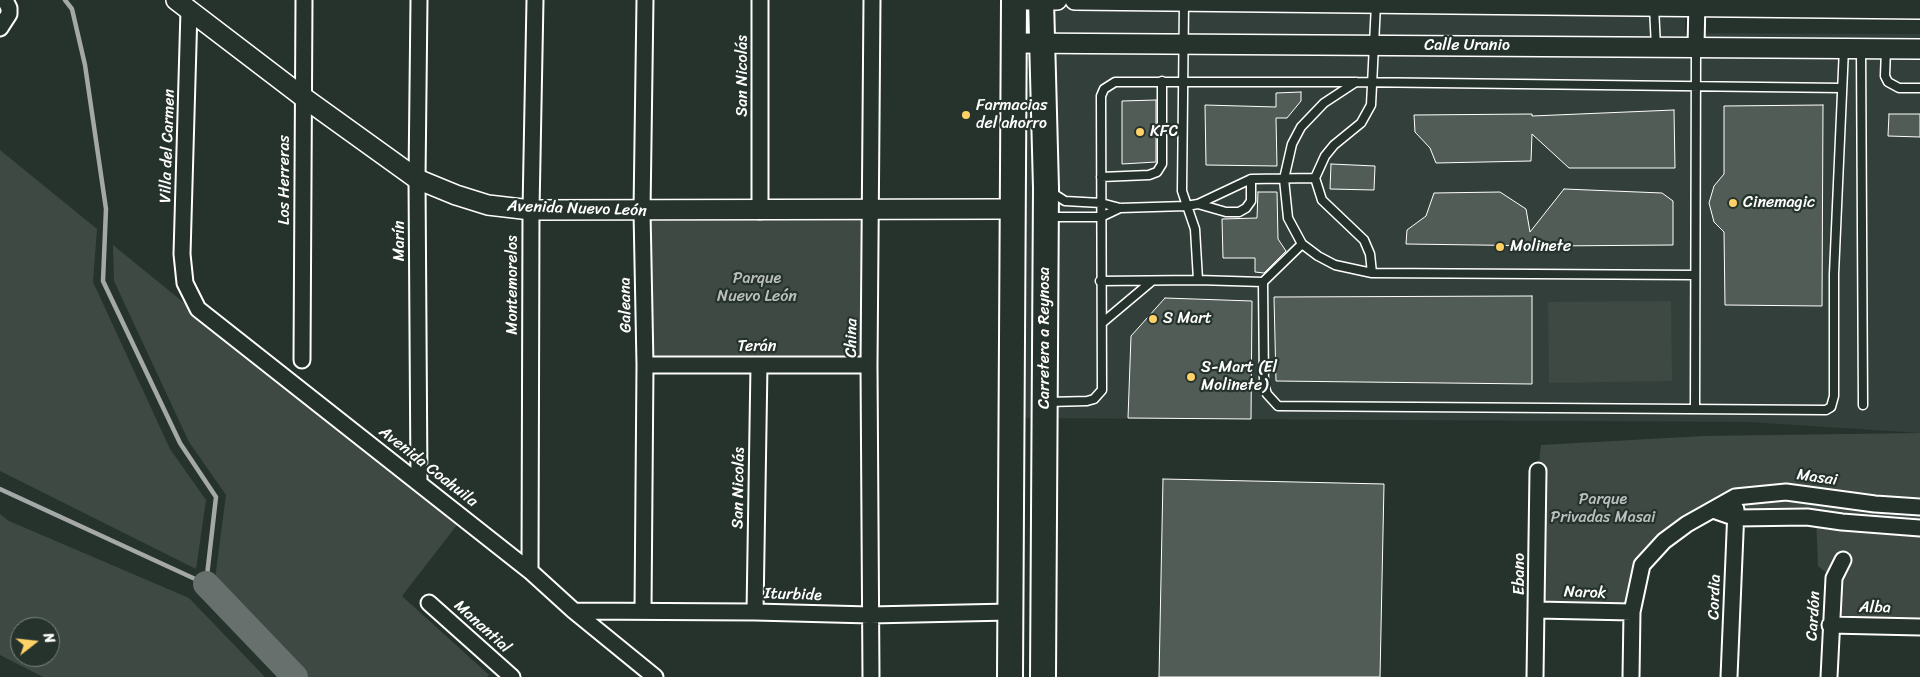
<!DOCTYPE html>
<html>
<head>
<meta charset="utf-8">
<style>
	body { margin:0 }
	#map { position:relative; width:1920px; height:677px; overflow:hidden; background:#26332d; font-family:Sriracha,sans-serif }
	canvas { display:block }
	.north { position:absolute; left:10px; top:617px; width:50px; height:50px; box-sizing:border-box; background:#26332d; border:1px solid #7d8581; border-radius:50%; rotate:74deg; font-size:14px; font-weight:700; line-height:20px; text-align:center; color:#fff }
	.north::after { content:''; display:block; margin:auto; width:18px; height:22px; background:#ffd166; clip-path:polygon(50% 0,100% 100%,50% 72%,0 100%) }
</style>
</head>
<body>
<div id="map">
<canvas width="1920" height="677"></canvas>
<div class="north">N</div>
</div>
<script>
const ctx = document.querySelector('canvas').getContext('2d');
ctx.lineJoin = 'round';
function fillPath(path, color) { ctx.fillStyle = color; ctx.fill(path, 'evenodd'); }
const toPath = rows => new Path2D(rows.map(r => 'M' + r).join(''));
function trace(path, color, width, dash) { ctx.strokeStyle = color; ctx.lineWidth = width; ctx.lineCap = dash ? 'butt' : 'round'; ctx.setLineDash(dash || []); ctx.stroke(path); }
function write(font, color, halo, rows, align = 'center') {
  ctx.font = font + ' Sriracha,sans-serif'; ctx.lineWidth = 4.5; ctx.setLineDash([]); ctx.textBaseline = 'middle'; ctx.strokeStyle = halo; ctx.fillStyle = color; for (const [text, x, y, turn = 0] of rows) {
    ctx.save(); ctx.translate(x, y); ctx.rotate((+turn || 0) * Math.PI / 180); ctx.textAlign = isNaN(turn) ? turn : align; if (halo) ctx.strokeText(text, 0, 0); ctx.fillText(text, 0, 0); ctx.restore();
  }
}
fillPath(toPath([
	[1025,0,1685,0,1685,33,1920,34,1920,433,1749,422,1025,418]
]), '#333f3a');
fillPath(toPath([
	[0,150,97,229,93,282,170,449,206,500,196,569,0,471],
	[871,210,869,365,645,365,642,211],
	[113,245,457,525,402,596,489,675,487,677,308,677,215,579,226,495,189,442,114,281],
	[1671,301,1672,381,1549,383,1548,302],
	[1920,433,1920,627,1830,625,1834,579,1818,566,1816,518,1713,510,1642,565,1632,612,1537,610,1538,471,1541,445,1704,436],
	[0,514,9,521,189,598,265,677,43,677,0,655],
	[20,627,50,627,50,657,20,657]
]), '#3e4944');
trace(toPath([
	[0,489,206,584,216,497,180,443,103,281,106,209,85,65,72,9,65,0]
]), '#a4a9a7', 4.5);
trace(toPath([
	[206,584,295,677]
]), '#67706c', 26);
const building = toPath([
	[1301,92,1301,101,1287,118,1276,118,1277,166,1206,165,1205,105,1276,107,1276,93,1301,92],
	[1156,100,1156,162,1122,164,1122,101,1156,100],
	[1823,105,1822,306,1725,305,1724,232,1714,222,1709,203,1714,186,1724,174,1724,106,1823,105],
	[1674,110,1675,168,1569,168,1532,134,1531,161,1436,163,1430,148,1415,132,1414,115,1532,114,1532,116,1674,110],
	[1889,114,1920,114,1920,137,1888,136,1889,114],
	[1331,164,1375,166,1374,190,1330,189,1331,164],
	[1564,189,1662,193,1673,201,1673,245,1549,246,1406,244,1407,230,1426,216,1434,193,1500,192,1526,209,1530,232,1564,189],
	[1258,192,1277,192,1278,239,1286,251,1264,273,1255,272,1255,258,1223,258,1222,219,1257,218,1258,192],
	[1532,296,1532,384,1276,381,1274,297,1532,296],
	[1165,298,1252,301,1251,419,1128,418,1131,336,1165,298],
	[1163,479,1384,484,1380,677,1159,677,1163,479]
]);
fillPath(building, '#515c57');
trace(building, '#fff', 1);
const service = toPath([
	[1184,2,1182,191,1195,229,1198,280],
	[1654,7,1656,47],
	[1861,48,1863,405],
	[1886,49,1885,76,1888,82,1899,88,1920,88],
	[1356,82,1324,103,1301,127,1292,144,1284,179,1288,218,1302,244,1318,256,1335,265,1372,273,1695,275],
	[1101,177,1149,175,1157,172,1162,164,1162,81],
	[1051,192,1065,201,1101,203,1120,208,1186,206,1198,204,1251,179,1315,178],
	[1198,204,1226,212,1239,212,1246,208,1251,201,1251,179],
	[1048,217,1101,217,1120,208],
	[1302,244,1263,282,1264,384,1267,394,1278,406,1826,410,1831,407,1834,396,1834,274,1844,48],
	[1372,273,1370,254,1364,240,1322,200,1315,178,1325,156,1334,145,1361,123,1371,105,1376,4],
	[1100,281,1198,280,1263,282],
	[1102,323,1152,281],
	[1048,402,1087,401,1094,399,1102,390,1101,96,1104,89,1115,82,1356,82,1842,88],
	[1695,408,1696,49]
]);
const minor = toPath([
	[189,10,182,254,185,283,198,309,530,571,574,611,655,677],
	[0,28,9,14,9,8,5,0],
	[1696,47,1697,0],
	[760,211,760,0],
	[302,360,304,0],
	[645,365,869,365],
	[419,482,417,179,419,0],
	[1713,510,1736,518,1807,517,1842,522,1920,528],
	[530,571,531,210,535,0],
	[429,603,512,677],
	[643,610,645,365,642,211,645,0],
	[1537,610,1632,612],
	[574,611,755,612,870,615,1010,612],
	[755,612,759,365],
	[1830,625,1920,627],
	[871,677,869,365,872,0],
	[1535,677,1538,471],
	[1631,677,1632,612,1642,565,1664,541,1687,524,1735,497,1786,492,1875,504,1920,507],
	[1729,677,1736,509],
	[1829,677,1834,578,1843,560]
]);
const tertiary = toPath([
	[176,0,303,97,417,179,456,195,488,205,531,210,1012,209],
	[1027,0,1057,0],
	[1075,0,1920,9],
	[1013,43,1920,49]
]);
const primary = toPath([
	[1041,0,1046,188,1043,677],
	[1010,677,1014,0]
]);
trace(service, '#fff', 11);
trace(minor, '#fff', 19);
trace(tertiary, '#fff', 22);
trace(primary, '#fff', 28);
trace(service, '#26332d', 8);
trace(minor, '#26332d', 15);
trace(tertiary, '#26332d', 19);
trace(primary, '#26332d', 24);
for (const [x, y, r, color] of [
	[966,115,5,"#ffd166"],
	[1140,132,5,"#ffd166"],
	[1733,203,5,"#ffd166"],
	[1500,247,5,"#ffd166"],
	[1153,319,5,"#ffd166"],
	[1191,377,5,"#ffd166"]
]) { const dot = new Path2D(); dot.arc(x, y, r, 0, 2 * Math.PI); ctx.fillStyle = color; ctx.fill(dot); trace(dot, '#26332d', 2); }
write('16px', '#fff', '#26332d', [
	["Calle Uranio",1467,46],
	["San Nicolás",743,76,-90],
	["Villa del Carmen",168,146,-88],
	["Los Herreras",285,180,-90],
	["Avenida Nuevo León",577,209,2],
	["Marín",400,241,-90],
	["Montemorelos",513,285,-90],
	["Galeana",626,305,-91],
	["China",852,338,-89],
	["Carretera a Reynosa",1045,338,-90],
	["Terán",757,347],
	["Avenida Coahuila",428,467,38],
	["Masai",1817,478,8],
	["San Nicolás",739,488,-89],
	["Ebano",1520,574,-90],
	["Narok",1585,593,2],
	["Iturbide",793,595,2],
	["Cordia",1715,597,-88],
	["Alba",1875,608,1],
	["Cardón",1814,616,-86],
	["Manantial",482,627,42]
]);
write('16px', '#fff', '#26332d', [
	["Farmacias",976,106],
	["del ahorro",976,124],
	["KFC",1150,132],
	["Cinemagic",1743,203],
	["Molinete",1510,247],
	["S Mart",1163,319],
	["S-Mart (El",1201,368],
	["Molinete)",1201,386]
], 'left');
write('16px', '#bbbfbe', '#26332d', [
	["Parque",757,279],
	["Nuevo León",757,297],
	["Parque",1603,500],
	["Privadas Masai",1603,518]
]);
</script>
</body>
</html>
